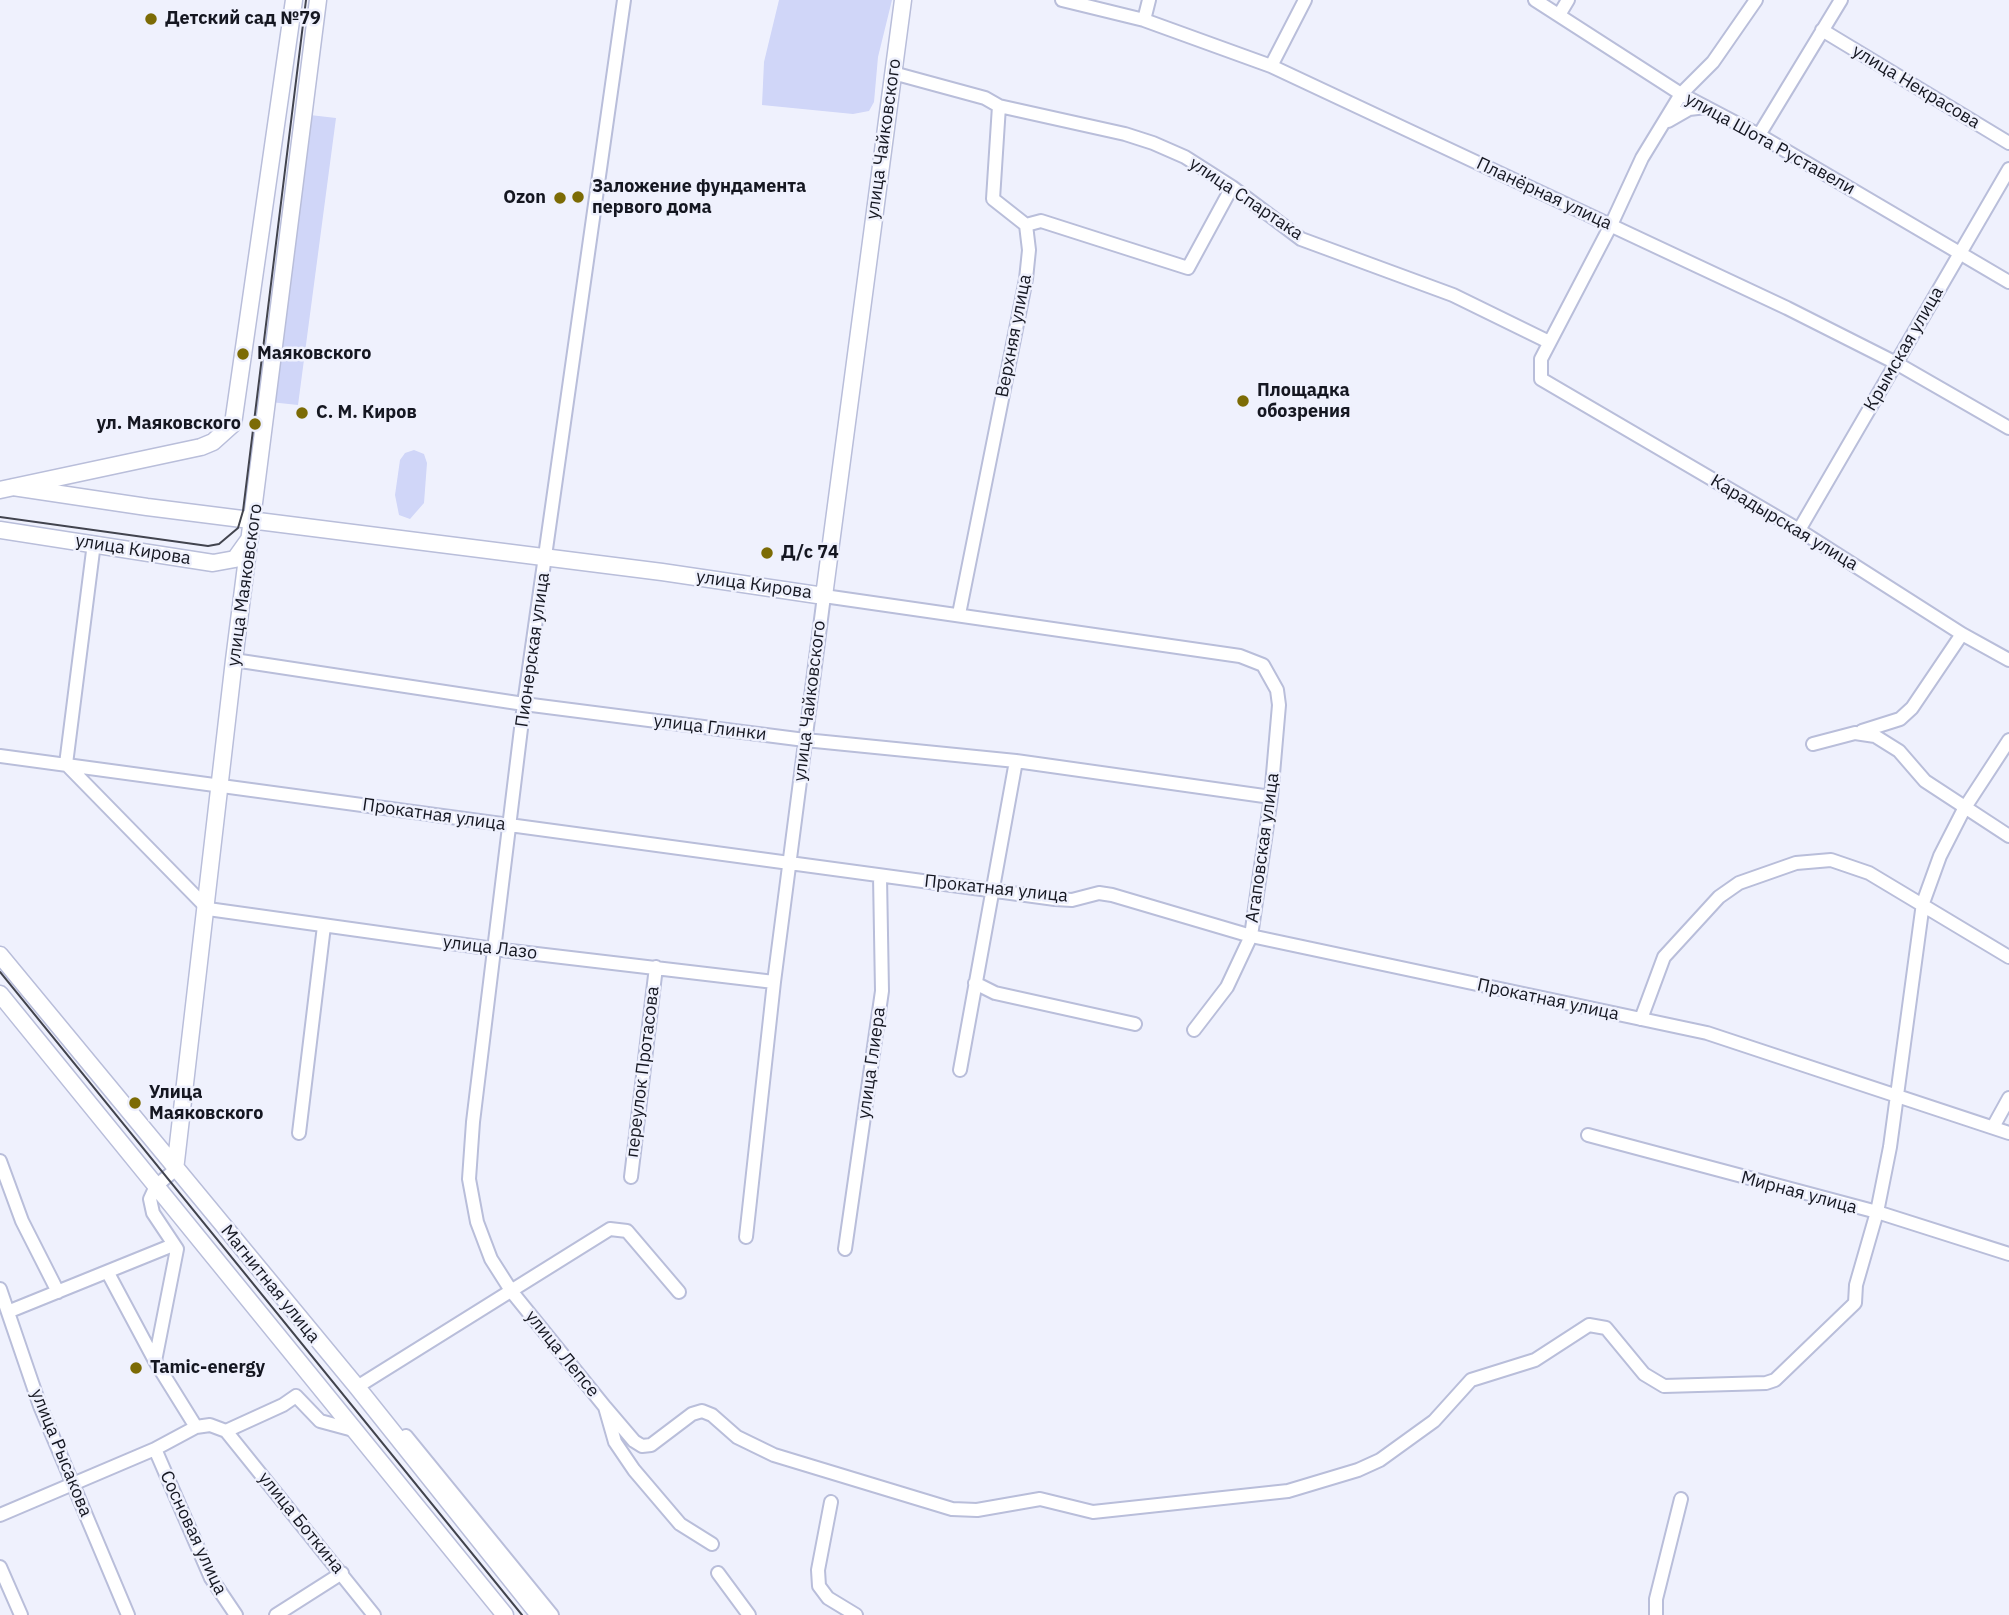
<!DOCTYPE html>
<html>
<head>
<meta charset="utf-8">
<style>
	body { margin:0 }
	canvas { display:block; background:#eff1fd }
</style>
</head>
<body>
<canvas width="2009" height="1615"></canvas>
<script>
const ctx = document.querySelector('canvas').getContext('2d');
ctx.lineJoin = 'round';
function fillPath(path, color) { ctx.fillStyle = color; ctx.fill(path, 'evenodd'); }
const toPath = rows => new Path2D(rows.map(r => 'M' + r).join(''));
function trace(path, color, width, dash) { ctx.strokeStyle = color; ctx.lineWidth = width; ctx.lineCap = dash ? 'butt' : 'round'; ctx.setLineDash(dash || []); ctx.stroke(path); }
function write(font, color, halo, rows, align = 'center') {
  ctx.font = font + ' "IBM Plex Sans",sans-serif'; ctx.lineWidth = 5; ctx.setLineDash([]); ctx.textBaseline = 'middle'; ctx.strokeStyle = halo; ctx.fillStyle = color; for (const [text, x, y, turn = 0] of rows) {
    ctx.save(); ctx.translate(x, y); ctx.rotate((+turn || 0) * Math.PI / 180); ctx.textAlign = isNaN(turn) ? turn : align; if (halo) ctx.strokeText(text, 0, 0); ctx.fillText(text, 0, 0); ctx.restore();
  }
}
fillPath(toPath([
	[779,0,892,0,878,57,874,102,869,111,853,114,762,105,764,62],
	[310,115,336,118,298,405,270,402],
	[414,450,424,454,427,463,424,503,410,519,399,515,395,495,400,460,405,453]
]), '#d0d6f8');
const minor = toPath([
	[624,0,524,704,473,1122,469,1179,477,1222,491,1259,512,1292,605,1407,615,1442,634,1470,680,1524,712,1544],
	[1062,0,1144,20,1271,66,1787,308,1896,363,2009,428],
	[1535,0,1681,94,1759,135,2009,282],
	[1756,0,1713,62,1681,94,1642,158,1611,225,1541,359,1541,379,1799,530,1962,634,2009,660],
	[1559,15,1568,0],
	[1144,20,1149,0],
	[1822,30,2009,143],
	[1271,66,1305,0],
	[893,73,985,98,999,106,1125,134,1153,143,1185,157,1232,187,1301,239,1453,295,1549,342],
	[999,106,993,199,1026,225],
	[1668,121,1689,109,1706,107],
	[1759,135,1841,0],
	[1799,530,2009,169],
	[94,543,66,764,208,909,494,949,774,982],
	[959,614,1026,279,1029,250,1026,225,1041,221,1188,268,1232,187],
	[234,660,524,704,805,740,1016,761,1271,797],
	[1862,731,1900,719,1912,708,1962,634],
	[1813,744,1855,733,1875,736,1899,751,1925,781,2009,836],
	[0,756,1055,899,1072,900,1099,893,1112,895,1251,936,1707,1033,2009,1133],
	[975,983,995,993,1135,1024],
	[1641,1019,1664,957,1719,897,1739,883,1796,863,1831,860,1869,873,2009,957],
	[960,1070,1016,761],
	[1993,1127,2009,1098],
	[299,1133,324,926],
	[1588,1135,1877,1212,2009,1254],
	[0,1161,22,1221,58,1292],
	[631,1177,656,967],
	[746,1237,774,982,824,596,1240,656,1263,665,1277,690,1279,705,1271,797,1251,936,1227,987,1194,1030],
	[845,1249,882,991,880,876],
	[108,1273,155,1361,196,1427],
	[0,1289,40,1406,128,1615],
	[10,1311,173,1245],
	[155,1361,177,1249,153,1213,150,1199,156,1186,175,1170],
	[357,1387,610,1229,627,1231,679,1292],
	[605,1407,634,1441,642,1446,651,1445,692,1414,702,1411,712,1415,737,1437,774,1455,952,1509,977,1510,1040,1499,1093,1512,1288,1491,1358,1470,1380,1460,1434,1421,1471,1380,1535,1360,1589,1325,1606,1328,1644,1374,1664,1386,1766,1383,1775,1380,1855,1303,1856,1285,1877,1212,1890,1147,1923,903,1940,856,1964,809,2009,740],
	[226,1431,374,1615],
	[406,1436,552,1615],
	[155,1449,211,1578,236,1615],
	[831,1502,818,1570,819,1586,828,1598,856,1615],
	[0,1515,155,1449,196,1427,210,1425,226,1431,283,1405,296,1396,320,1421,357,1431],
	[0,1567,21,1615],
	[718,1573,749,1615],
	[276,1615,342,1573],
	[1656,1615,1656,1599,1681,1499]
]);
const major = toPath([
	[13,487,147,507,662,572,824,596,903,0],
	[0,490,201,447,213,442,233,424,294,0],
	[0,530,213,563,235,559,250,538],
	[0,955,357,1387,539,1615],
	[0,994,505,1615],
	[175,1170,234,660,318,0]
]);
trace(minor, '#b9beda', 16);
trace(major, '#b9beda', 19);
trace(minor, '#fff', 12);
trace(major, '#fff', 16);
trace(toPath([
	[0,517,208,546,219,544,238,528,243,511,306,0],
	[0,972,522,1615]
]), '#42444e', 2);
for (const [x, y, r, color] of [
	[151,19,7,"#7c6b05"],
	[578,197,7,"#7c6b05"],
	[560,198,7,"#7c6b05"],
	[243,354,7,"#7c6b05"],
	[1243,401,7,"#7c6b05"],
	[302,413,7,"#7c6b05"],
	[255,424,7,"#7c6b05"],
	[767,553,7,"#7c6b05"],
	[135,1103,7,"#7c6b05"],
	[136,1368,7,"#7c6b05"]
]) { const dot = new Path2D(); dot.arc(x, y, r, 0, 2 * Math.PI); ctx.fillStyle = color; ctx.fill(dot); trace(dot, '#eff1fd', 2.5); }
write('bold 18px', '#151721', '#eff1fd', [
	["Детский сад №79",165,19],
	["Заложение фундамента",592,187],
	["первого дома",592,208],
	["Ozon",546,198,"right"],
	["Маяковского",257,354],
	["Площадка",1257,391],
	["обозрения",1257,412],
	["С. М. Киров",316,413],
	["ул. Маяковского",241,424,"right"],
	["Д/с 74",781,553],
	["Улица",149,1093],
	["Маяковского",149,1114],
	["Tamic-energy",150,1368]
], 'left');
write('18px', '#151721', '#eff1fd', [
	["улица Некрасова",1916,87,31],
	["улица Чайковского",884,139,-82],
	["улица Шота Руставели",1770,144,29],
	["Планёрная улица",1544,194,25],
	["улица Спартака",1246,199,34],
	["Верхняя улица",1014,336,-79],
	["Крымская улица",1904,349,-60],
	["Карадырская улица",1784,523,31],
	["улица Кирова",133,550,9],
	["улица Маяковского",245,585,-82],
	["улица Кирова",754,585,8],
	["Пионерская улица",533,650,-82],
	["улица Чайковского",810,701,-83],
	["улица Глинки",710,728,7],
	["Прокатная улица",434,815,8],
	["Агаповская улица",1263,848,-82],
	["Прокатная улица",996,889,6],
	["улица Лазо",490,948,7],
	["Прокатная улица",1548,1000,12],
	["улица Глиера",872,1063,-82],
	["переулок Протасова",643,1072,-83],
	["Мирная улица",1799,1193,15],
	["Магнитная улица",270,1284,51],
	["улица Лепсе",562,1354,51],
	["улица Рысакова",61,1453,68],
	["улица Боткина",301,1523,51],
	["Сосновая улица",193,1533,65]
]);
</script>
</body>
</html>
